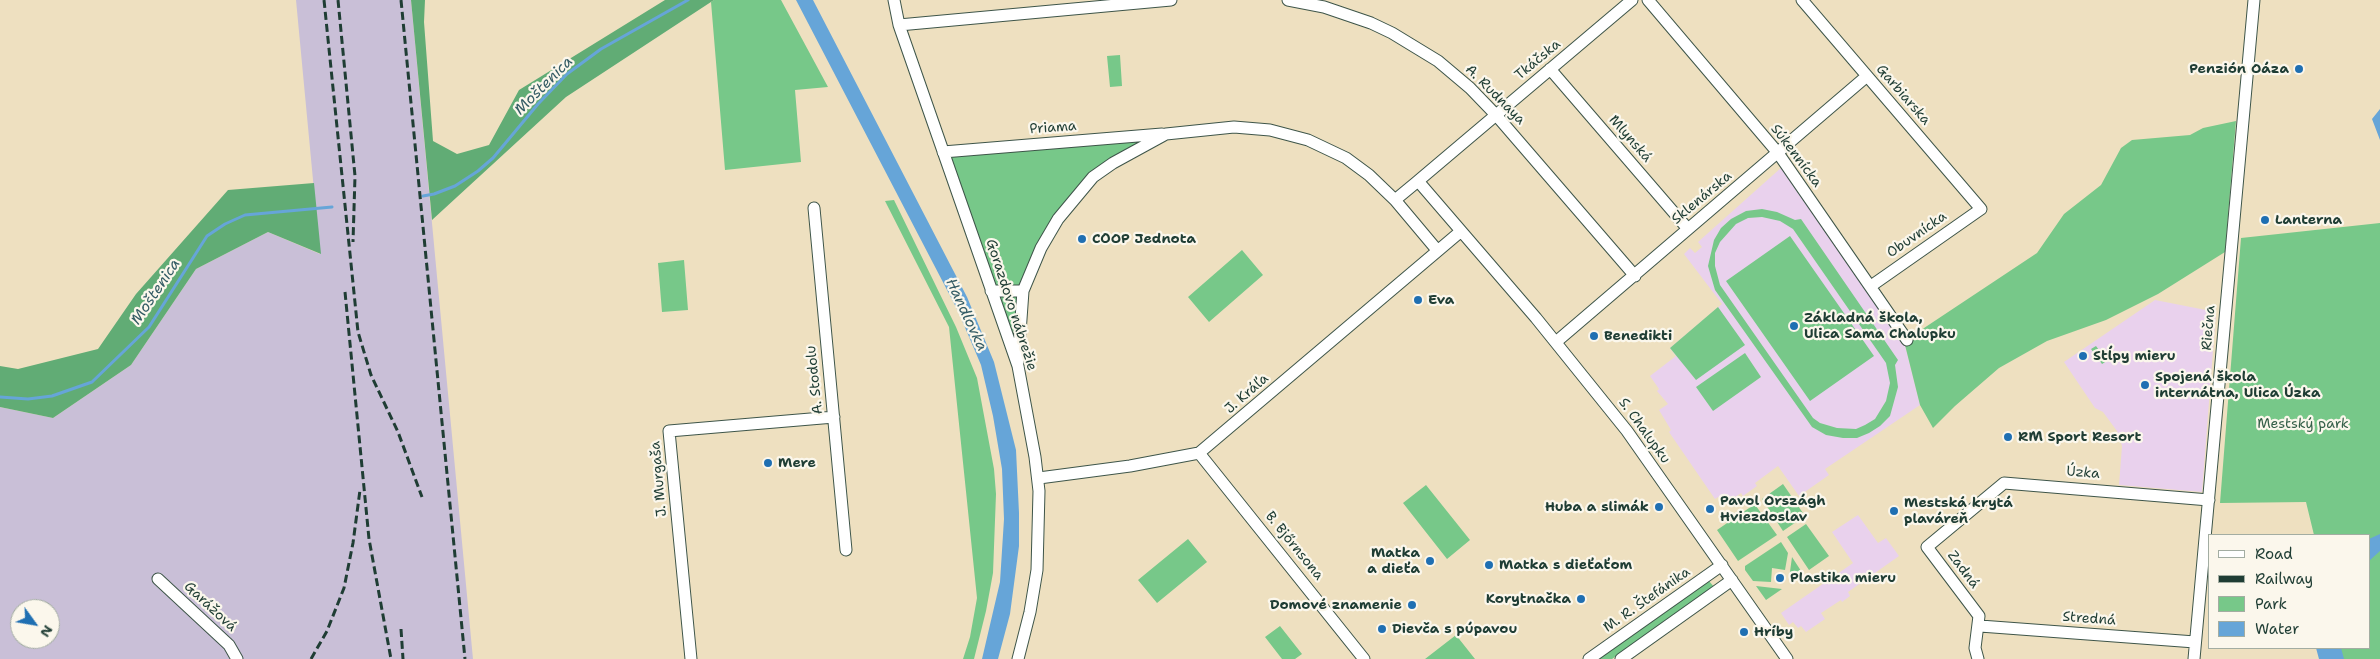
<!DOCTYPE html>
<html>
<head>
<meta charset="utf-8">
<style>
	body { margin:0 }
	#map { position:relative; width:2380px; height:659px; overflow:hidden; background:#eee0c0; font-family:"Shantell Sans",sans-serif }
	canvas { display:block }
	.legend { position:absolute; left:2208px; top:534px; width:162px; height:115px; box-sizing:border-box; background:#fbf7ec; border:1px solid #a3ada2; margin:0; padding:6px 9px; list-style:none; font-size:15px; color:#1f3d34 }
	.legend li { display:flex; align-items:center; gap:10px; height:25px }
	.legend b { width:25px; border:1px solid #a3ada2 }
	.north { position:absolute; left:10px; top:599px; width:50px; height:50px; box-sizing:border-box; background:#fbf7ec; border:1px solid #a3ada2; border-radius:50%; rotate:122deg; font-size:14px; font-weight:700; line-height:20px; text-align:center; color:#1f3d34 }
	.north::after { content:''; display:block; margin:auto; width:18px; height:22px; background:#1f6fb2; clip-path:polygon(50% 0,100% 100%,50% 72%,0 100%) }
</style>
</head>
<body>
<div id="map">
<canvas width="2380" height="659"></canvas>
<ul class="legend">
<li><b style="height:6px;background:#fff"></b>Road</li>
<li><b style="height:6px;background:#1f3d34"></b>Railway</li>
<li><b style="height:14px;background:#77c889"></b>Park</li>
<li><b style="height:14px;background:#66a5d8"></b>Water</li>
</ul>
<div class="north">N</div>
</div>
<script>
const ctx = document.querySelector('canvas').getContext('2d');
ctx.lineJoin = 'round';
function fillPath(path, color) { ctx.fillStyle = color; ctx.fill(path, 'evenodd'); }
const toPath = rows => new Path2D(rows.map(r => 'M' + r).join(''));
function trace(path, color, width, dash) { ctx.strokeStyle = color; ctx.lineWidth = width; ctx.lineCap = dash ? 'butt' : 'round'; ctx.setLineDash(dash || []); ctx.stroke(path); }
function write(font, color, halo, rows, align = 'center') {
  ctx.font = font + ' "Shantell Sans",sans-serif'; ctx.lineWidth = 4.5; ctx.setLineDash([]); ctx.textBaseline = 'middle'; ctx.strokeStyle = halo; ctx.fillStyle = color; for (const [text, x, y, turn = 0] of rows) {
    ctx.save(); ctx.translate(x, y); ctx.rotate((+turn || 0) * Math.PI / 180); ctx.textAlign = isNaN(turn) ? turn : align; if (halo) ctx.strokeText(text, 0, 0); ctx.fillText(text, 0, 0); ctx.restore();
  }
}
fillPath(toPath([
	[1782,167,1905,345,1920,405,1825,469,1829,475,1799,496,1778,466,1755,483,1757,486,1743,496,1741,493,1724,505,1718,497,1715,499,1669,432,1671,430,1659,410,1668,404,1657,391,1659,389,1650,376,1676,356,1670,348,1722,304,1684,254,1690,248,1695,253,1702,247,1698,242],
	[2155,300,2216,312,2202,492,2119,485,2122,446,2117,431,2103,412,2095,408,2064,362],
	[1858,515,1878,543,1886,538,1899,556,1848,592,1850,596,1842,602,1841,600,1821,613,1825,619,1806,632,1801,626,1798,628,1793,622,1789,625,1781,613,1853,563,1832,532]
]), '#e9d1ed');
fillPath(toPath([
	[296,0,411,0,473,659,0,659,0,407,53,418,131,365,196,269,268,232,320,254],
	[20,609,50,609,50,639,20,639]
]), '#c9bfd7');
fillPath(toPath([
	[714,0,781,0,828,87,795,90,801,162,725,170,711,2],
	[1120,55,1122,86,1110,87,1107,56],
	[2236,121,2225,252,2158,294,2106,320,2047,341,1999,368,1955,406,1933,428,1920,405,1905,345,1912,336,2037,253,2064,214,2101,185,2121,148,2132,140,2190,135,2203,128],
	[1158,137,1078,195,1022,290,1018,367,943,152],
	[894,200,956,327,977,378,994,469,996,494,993,573,986,611,974,659,963,659,970,637,977,598,949,327,885,201],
	[1762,209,1777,212,1795,220,1801,219,1898,360,1895,365,1898,387,1890,416,1880,426,1869,433,1857,438,1843,438,1826,435,1812,427,1715,290,1708,266,1714,240,1721,228,1731,219,1746,211],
	[1762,217,1780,221,1793,229,1886,363,1890,383,1886,401,1875,419,1865,425,1856,429,1837,428,1820,423,1813,418,1720,285,1715,266,1715,253,1720,242,1736,224,1748,218],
	[2380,223,2380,659,2340,659,2337,648,2369,648,2369,535,2314,535,2306,502,2220,503,2241,238],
	[1790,236,1874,356,1810,401,1726,281],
	[1242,250,1263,275,1209,322,1188,297],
	[684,260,688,310,662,312,658,263],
	[1718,307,1745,345,1696,380,1670,348],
	[2096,346,2107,361,2102,364,2091,349],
	[1745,353,1761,377,1713,411,1696,387],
	[1783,484,1805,516,1783,531,1762,499],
	[1426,485,1470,540,1447,559,1403,503],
	[1752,506,1756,506,1777,535,1738,561,1717,530],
	[1806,524,1829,556,1809,570,1787,537],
	[1188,539,1207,562,1157,603,1138,580],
	[1781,542,1788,553,1785,570,1772,568,1771,582,1753,581,1745,570,1745,566],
	[1792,557,1803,574,1795,580,1789,579],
	[1709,581,1715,588,1612,659,1597,659],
	[1756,586,1782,589,1766,600],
	[1280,626,1302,654,1295,659,1282,659,1265,637],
	[1456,635,1475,659,1425,659]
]), '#77c889');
fillPath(toPath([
	[411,0,425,0,424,22,433,141,457,154,489,145,519,90,665,0,714,0,566,97,432,220],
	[314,183,321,254,268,232,196,269,131,365,53,418,0,407,0,366,18,369,98,349,136,294,228,190]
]), '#61ac75');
fillPath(toPath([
	[796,0,813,0,967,297,994,362,1016,450,1019,513,1019,546,1010,614,998,659,982,659,1000,582,1004,519,1002,469,993,416,981,365,958,311],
	[2380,109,2380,140,2372,119],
	[2380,534,2380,551,2369,561,2369,539],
	[2316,648,2341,648,2344,659,2319,659]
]), '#66a5d8');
trace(toPath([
	[423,196,434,194,455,186,478,171,493,158,538,104,567,74,601,49,688,0],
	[0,397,28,399,52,396,92,382,149,327,207,236,225,224,245,215,332,207]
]), '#66a5d8', 3);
const minor = toPath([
	[894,0,899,25,1018,366,1035,457,1039,491,1037,570,1030,612,1018,659],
	[1288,0,1324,7,1371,23,1392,33,1438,61,1470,88,1496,115,1635,276],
	[1648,0,1778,153,1907,340],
	[1802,0,1981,209,1871,286],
	[899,25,1171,0],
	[1550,69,1688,229],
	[943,152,1162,134],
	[1418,181,1632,0],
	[1395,200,1418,181,1536,318,1627,431,1787,659],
	[814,208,846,550],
	[991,291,1023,291],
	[1556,342,1867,76],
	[1018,361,1023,291,1041,248,1058,219,1093,177,1113,163,1166,134,1234,127,1270,130,1308,140,1346,158,1369,175,1395,200,1437,250],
	[1199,453,1364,659],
	[1039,478,1130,466,1199,453,1460,232],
	[158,579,229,645,237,659],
	[1980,626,2195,642],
	[691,659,669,431,834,417],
	[1589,659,1722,565],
	[1621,659,1732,580],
	[1978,659,1975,648,1979,616,1927,547,2004,483,2209,500],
	[2194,659,2254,0]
]);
trace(minor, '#3e5549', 13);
trace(minor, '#fff', 11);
trace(toPath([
	[324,0,358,332,371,375,398,432,422,497],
	[338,0,355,176,353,242],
	[401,0,465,659],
	[345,292,369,539,391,659],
	[401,629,403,659],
	[311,659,327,631,344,588,353,543,360,490]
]), '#1f3d34', 3, [8, 4]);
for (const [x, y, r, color] of [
	[2299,69,5,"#1f6fb2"],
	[2265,220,5,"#1f6fb2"],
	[1082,239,5,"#1f6fb2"],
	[1418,300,5,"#1f6fb2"],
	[1794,326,5,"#1f6fb2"],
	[1594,336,5,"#1f6fb2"],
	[2083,356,5,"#1f6fb2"],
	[2145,385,5,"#1f6fb2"],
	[2008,437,5,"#1f6fb2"],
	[768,463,5,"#1f6fb2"],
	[1659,507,5,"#1f6fb2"],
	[1710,509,5,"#1f6fb2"],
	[1894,511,5,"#1f6fb2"],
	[1430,561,5,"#1f6fb2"],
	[1489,565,5,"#1f6fb2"],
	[1780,578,5,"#1f6fb2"],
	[1581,599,5,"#1f6fb2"],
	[1412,605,5,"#1f6fb2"],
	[1382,629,5,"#1f6fb2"],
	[1744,632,5,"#1f6fb2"]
]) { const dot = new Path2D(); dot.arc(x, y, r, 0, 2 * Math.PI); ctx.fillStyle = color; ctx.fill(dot); trace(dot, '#fbf7ec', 2); }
write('14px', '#1f3d34', '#fbf7ec', [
	["Tkáčska",1538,60,-40],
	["A. Rudnaya",1495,95,45],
	["Garbiarska",1903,95,49],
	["Priama",1053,128,-4],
	["Mlynská",1630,139,49],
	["Súkennícka",1796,156,53],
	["Sklenárska",1702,198,-40],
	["Obuvnícka",1917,235,-35],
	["Gorazdovo nábrežie",1011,305,72],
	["Riečna",2209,328,-85],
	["A. Stodolu",815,380,-96],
	["J. Kráľa",1247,394,-41],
	["S. Chalupku",1644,431,54],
	["Úzka",2083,473,5],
	["J. Murgaša",659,479,-95],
	["B. Bjőrnsona",1294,546,51],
	["Zadná",1963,570,53],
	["M. R. Štefánika",1647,600,-35],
	["Garážová",210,607,43],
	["Stredná",2089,619,4]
]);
write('bold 14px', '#1f3d34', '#fbf7ec', [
	["Penzión Oáza",2289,69,"right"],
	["Lanterna",2275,220],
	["COOP Jednota",1092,239],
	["Eva",1428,300],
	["Základná škola,",1804,318],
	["Ulica Sama Chalupku",1804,334],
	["Benedikti",1604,336],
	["Stĺpy mieru",2093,356],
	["Spojená škola",2155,377],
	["internátna, Ulica Úzka",2155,393],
	["RM Sport Resort",2018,437],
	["Mere",778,463],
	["Pavol Országh",1720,501],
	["Hviezdoslav",1720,517],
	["Mestská krytá",1904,503],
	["plaváreň",1904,519],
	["Huba a slimák",1649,507,"right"],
	["Matka",1420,553,"right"],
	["a dieťa",1420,569,"right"],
	["Matka s dieťaťom",1499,565],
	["Plastika mieru",1790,578],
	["Korytnačka",1571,599,"right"],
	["Domové znamenie",1402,605,"right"],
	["Dievča s púpavou",1392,629],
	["Hríby",1754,632]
], 'left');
write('14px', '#356049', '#fbf7ec', [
	["Mestský park",2303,424]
]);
write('italic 15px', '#345c65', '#fbf7ec', [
	["Moštenica",544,86,-45],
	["Moštenica",156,292,-56],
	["Handlovka",966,315,65]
]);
</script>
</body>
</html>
